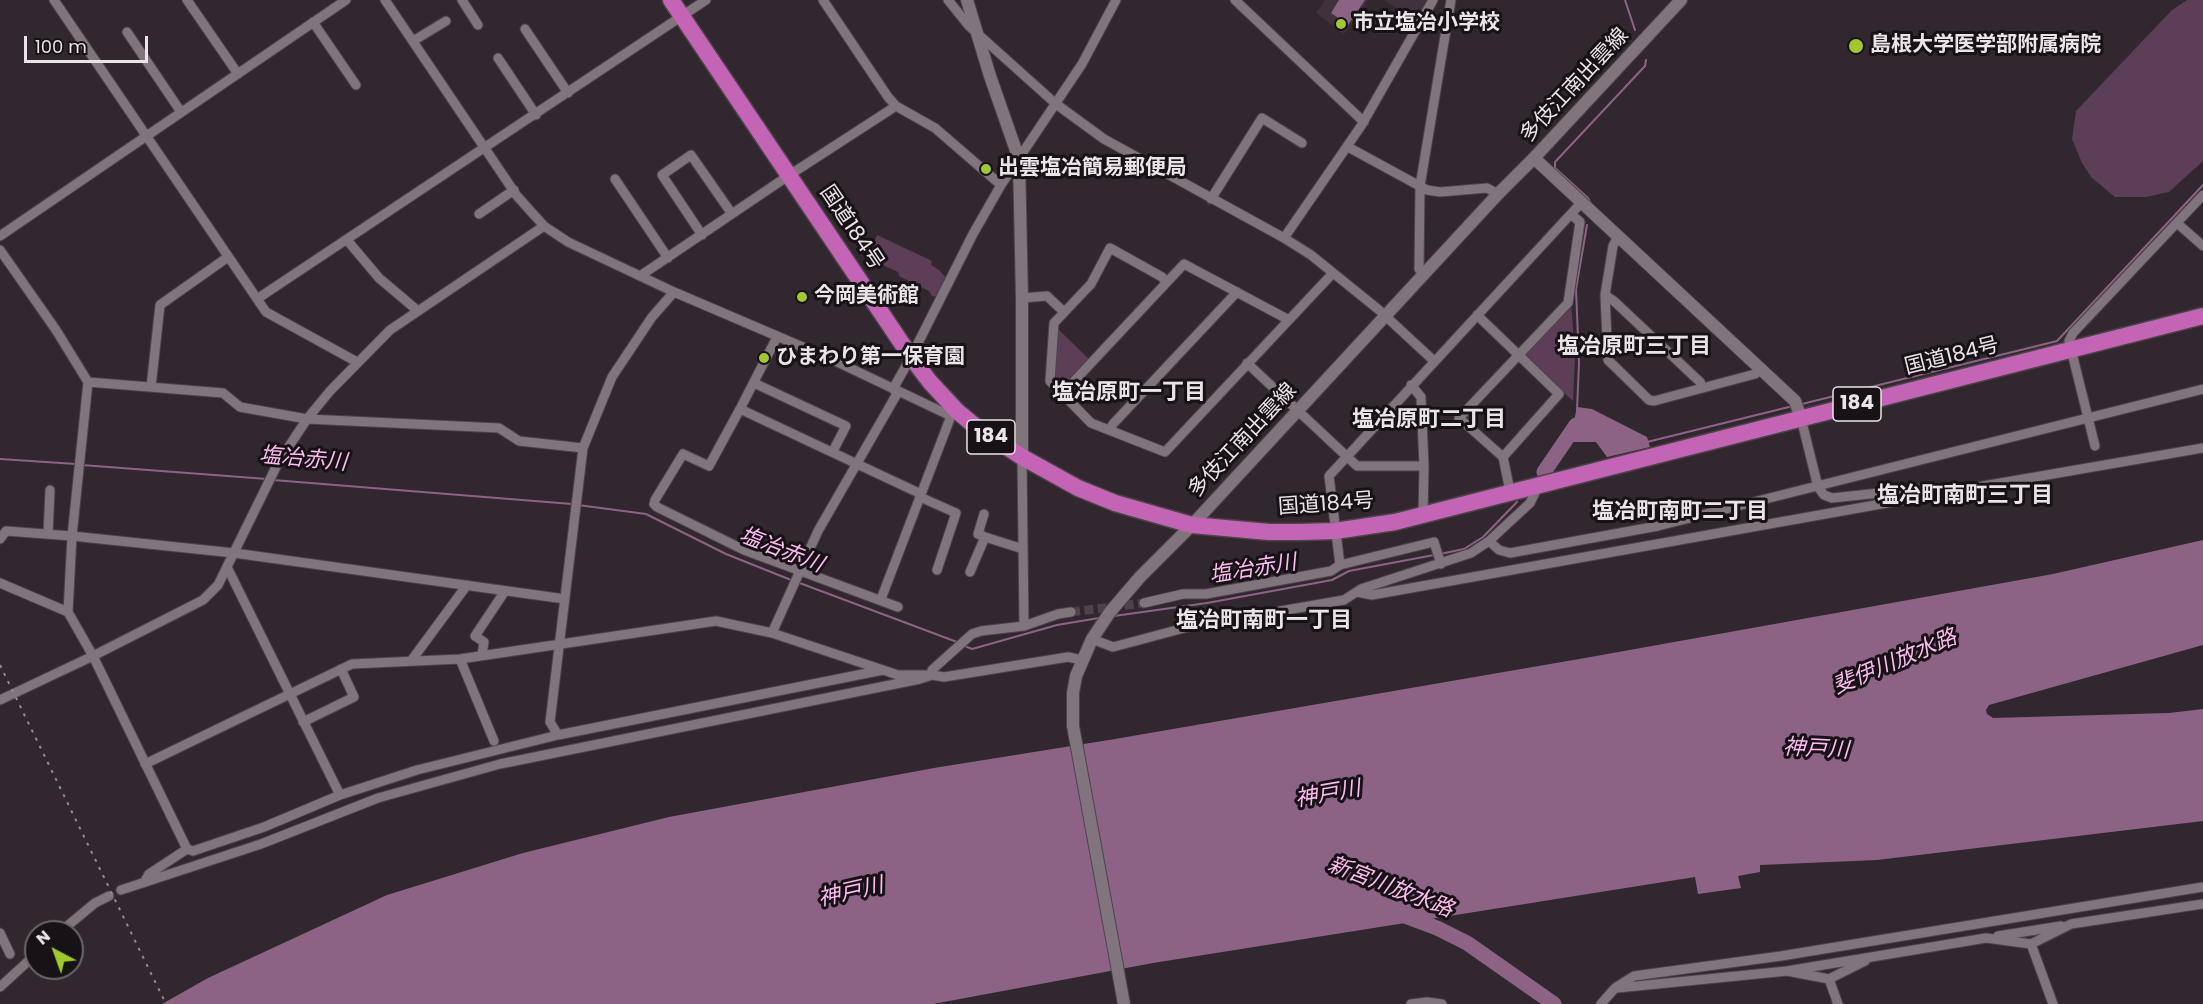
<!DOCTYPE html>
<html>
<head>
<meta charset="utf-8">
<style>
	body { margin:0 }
	#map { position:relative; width:2203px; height:1004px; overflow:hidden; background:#31282f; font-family:Poppins,sans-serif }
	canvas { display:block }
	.north { position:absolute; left:24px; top:920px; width:60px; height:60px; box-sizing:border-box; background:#161215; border:2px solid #6b6669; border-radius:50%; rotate:319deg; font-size:16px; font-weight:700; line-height:24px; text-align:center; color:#eae4e8 }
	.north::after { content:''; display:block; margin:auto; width:21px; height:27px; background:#a0c92b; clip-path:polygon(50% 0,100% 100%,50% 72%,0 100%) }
	.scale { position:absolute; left:24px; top:36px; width:124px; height:27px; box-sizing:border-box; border:3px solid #eae4e8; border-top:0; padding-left:8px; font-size:18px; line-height:21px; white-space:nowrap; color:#eae4e8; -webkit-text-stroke:4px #161215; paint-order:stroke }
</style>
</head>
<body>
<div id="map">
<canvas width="2203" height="1004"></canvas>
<div class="north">N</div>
<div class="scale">100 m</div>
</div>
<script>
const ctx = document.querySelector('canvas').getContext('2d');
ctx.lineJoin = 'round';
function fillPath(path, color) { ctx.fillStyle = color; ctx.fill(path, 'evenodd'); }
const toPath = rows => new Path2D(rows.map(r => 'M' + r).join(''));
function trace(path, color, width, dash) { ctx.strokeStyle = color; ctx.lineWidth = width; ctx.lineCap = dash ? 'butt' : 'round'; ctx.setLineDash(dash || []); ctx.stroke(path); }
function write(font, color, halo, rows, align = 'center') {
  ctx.font = font + ' Poppins,"Noto Sans JP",sans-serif'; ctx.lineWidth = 6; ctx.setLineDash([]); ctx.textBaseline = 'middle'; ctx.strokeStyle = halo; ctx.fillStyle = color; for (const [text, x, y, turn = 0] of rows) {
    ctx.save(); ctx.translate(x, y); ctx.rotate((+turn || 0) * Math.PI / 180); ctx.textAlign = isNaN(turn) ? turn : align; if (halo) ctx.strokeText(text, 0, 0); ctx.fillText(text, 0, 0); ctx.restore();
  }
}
fillPath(toPath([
	[1325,0,1368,0,1344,34,1316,13],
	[1384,0,1427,0,1415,21]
]), '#3f323c');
fillPath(toPath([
	[2187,0,2203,0,2203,161,2169,192,2146,197,2115,197,2091,177,2082,163,2072,139,2076,111,2172,10],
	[877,235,932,261,931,265,939,270,948,280,939,297,932,296,929,291,899,276,898,272,878,263,879,257,871,252],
	[1571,302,1575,356,1573,401,1525,357,1525,353],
	[1057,328,1090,360,1065,387,1060,387,1052,380]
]), '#5d3e57');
fillPath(toPath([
	[1339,0,1365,0,1348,25,1331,13],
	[1577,407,1592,409,1647,437,1650,447,1607,457,1596,442,1571,442,1563,439,1574,421],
	[2203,540,2203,645,1989,705,1986,710,1987,714,1993,718,2169,713,2203,709,2203,821,1877,860,1760,865,1760,872,1738,876,1741,888,1698,894,1695,877,1153,963,933,1004,162,1004,208,978,387,895,523,853,669,817,934,768,1115,739,1585,658,2053,574]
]), '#8d6385');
trace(toPath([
	[1625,0,1635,30],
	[1591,204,1588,198,1555,168,1555,162,1645,66,1646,60],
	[1802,404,2057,341,2203,185],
	[1577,410,1579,363,1576,289,1587,225],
	[1647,442,1793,406],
	[0,459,76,464],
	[82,465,267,479],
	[273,480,572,504],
	[578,505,646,514,726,554,791,580],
	[1440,554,1464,549,1483,537,1517,502],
	[797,582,957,642],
	[1114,616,1207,603,1332,580,1349,571,1434,555],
	[965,646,972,649,1057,625,1099,618]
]), '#8d6385', 2);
trace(toPath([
	[1544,472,1576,425],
	[1402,915,1437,928,1467,943,1554,1004]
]), '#8d6385', 15);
trace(toPath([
	[1071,612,1144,603]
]), '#4d444b', 9, [9, 4.5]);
const street = toPath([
	[54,0,266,312,357,362],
	[187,0,238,74],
	[385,0,517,196,544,226,568,242,674,292,833,360,951,416,957,411],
	[462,0,478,25],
	[948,0,969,26,1056,104,1104,139,1284,238,1311,255,1379,310,1434,361],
	[1235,0,1364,122],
	[313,22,356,85],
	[525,29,568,93],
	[127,32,181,112],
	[413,41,446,21],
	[498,58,536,115],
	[896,106,935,128,1001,185],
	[1348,147,1427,190,1440,192,1487,188,1498,194],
	[615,179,668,258],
	[1211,199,1262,118,1302,143],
	[479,214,514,190],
	[2177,223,2203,246],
	[702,235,662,175,691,155,732,214],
	[0,236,346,0],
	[1618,236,1613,246,1605,295,1608,360,1649,400,1654,401,1755,374,1761,369],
	[1284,238,1361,126,1433,0],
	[347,240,379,278,418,311],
	[0,250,56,330,88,382,72,536,68,612,93,656,187,849,193,851,264,827,340,795,417,770,558,735,883,670],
	[1419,269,1420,186,1451,0],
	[640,276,788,176,896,106,888,97,823,0],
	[1166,282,1162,277,1110,248,1091,284,1054,323,1050,381,1091,423,1165,452,1333,273],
	[1605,295,1615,302,1700,382,1703,388],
	[1022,298,1047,296,1064,312],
	[257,299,706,0],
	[1477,315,1559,394,1503,457],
	[777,337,740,409,921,494],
	[1247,363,1357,466,1424,466],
	[88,382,223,393,240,407,307,419,499,428,519,441,583,448],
	[754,383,846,426,833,451],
	[1411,385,1421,397,1424,466,1423,515],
	[151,387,160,305,228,257],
	[893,389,911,357,973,234,1001,185,1082,64,1116,0],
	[1062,394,1184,264,1289,320],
	[740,409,709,466,683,454,655,500,654,504,657,507,744,550,898,607],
	[1801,418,1818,487,1824,495,1832,498,1927,488,1937,494,2203,448],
	[1110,430,1113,424,1237,292],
	[2095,446,2069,341,2073,333,2203,195],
	[1022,457,1024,626],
	[1510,491,1503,457,1459,418,1568,303,1580,222,1572,215],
	[920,497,956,513,937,570],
	[984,514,978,534,985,537],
	[48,534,50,490],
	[0,539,6,531,72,536,234,553,565,599],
	[1489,541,1499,550,1510,553,1658,526,2203,389],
	[1340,565,1329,476,1582,202],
	[227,567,340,795],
	[970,572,985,537,1023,549],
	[0,583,68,612],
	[1357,592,1372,595,1937,494],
	[881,599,951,416],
	[1144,603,1183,594,1206,594,1331,571,1340,565,1356,561,1434,542,1441,564],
	[772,633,818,531,898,392],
	[1092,639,1113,647,1188,627,1344,600,1361,589,1471,553,1489,541,1530,503,1539,485],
	[482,655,484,642,475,636,505,591],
	[460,659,494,741],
	[411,661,467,585],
	[0,700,93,656,203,600,218,585,278,463,307,419,330,391,390,330,544,226],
	[303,722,354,697,341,669],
	[558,735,550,722,583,448,612,377,652,317,674,292],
	[145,764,352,664,460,659,716,621,772,633,898,675,932,675,944,677,1068,657,1082,660],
	[146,879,149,874,187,849],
	[121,890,261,844,378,798,500,764,920,679,932,675,932,670,972,634,981,631,1024,626,1058,614,1071,612],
	[60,932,95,903,109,896],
	[0,933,10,954],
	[1998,936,2061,926],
	[2031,944,2053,1004],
	[1787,971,1986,938,2031,944,2071,924,2203,904],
	[1829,979,1838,1004],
	[0,987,36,954],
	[1617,988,1787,971,1829,979,1865,961],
	[1411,1004,1427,1002,1442,1004],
	[1601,1004,1615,988,1634,976,1781,956,2203,887]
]);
const secondary = toPath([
	[967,0,990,76,1019,159,1022,298,1022,457],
	[1534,158,1795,401,1801,418],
	[1124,1004,1073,726,1073,693,1076,676,1092,639,1110,612,1140,577,1192,525,1498,194,1534,158,1681,0]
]);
const highway = toPath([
	[671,0,911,357,930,382,957,411,975,426,1022,457,1078,488,1115,503,1192,525,1269,532,1300,532,1335,531,1395,522,2203,316]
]);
trace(street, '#4b4449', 11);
trace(secondary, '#4b4449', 14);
trace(highway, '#4b4449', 19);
trace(street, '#80757d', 9);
trace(secondary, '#80757d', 12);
trace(highway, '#c464b4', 16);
trace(toPath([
	[0,665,166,1004]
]), '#928b90', 2, [3, 6]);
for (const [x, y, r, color] of [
	[1341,24,6,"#a0c92b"],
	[1856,46,8,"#a0c92b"],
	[986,169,6,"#a0c92b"],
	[802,297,6,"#a0c92b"],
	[764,358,6,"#a0c92b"]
]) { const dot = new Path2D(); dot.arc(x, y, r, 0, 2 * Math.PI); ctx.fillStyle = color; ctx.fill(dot); trace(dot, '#161215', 2); }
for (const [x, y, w] of [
	[1857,404,48],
	[991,437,48]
]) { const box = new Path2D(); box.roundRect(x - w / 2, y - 17, w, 34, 4.5); ctx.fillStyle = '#161215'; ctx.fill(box); trace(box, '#eae4e8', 1.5); }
write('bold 20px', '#eae4e8', null, [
	["184",1857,404],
	["184",991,437]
]);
write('bold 21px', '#eae4e8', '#161215', [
	["市立塩冶小学校",1353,24],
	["島根大学医学部附属病院",1870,46],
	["出雲塩冶簡易郵便局",998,169],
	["今岡美術館",814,297],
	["ひまわり第一保育園",776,358]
], 'left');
write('21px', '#eae4e8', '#161215', [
	["多伎江南出雲線",1575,86,-47],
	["国道184号",851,228,56],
	["国道184号",1952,357,-14],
	["多伎江南出雲線",1243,441,-47],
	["国道184号",1326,505,-4]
]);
write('bold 22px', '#eae4e8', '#161215', [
	["塩冶原町三丁目",1634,347],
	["塩冶原町一丁目",1129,393],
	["塩冶原町二丁目",1429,420],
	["塩冶町南町三丁目",1965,496],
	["塩冶町南町二丁目",1680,512],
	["塩冶町南町一丁目",1264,621]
]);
write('italic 22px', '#fdbaef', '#161215', [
	["塩冶赤川",303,460,5],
	["塩冶赤川",781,551,21],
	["塩冶赤川",1253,570,-9],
	["斐伊川放水路",1895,663,-23],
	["神戸川",1816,750,3],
	["神戸川",1328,795,-10],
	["新宮川放水路",1390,888,21],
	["神戸川",851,893,-13]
]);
</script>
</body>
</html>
